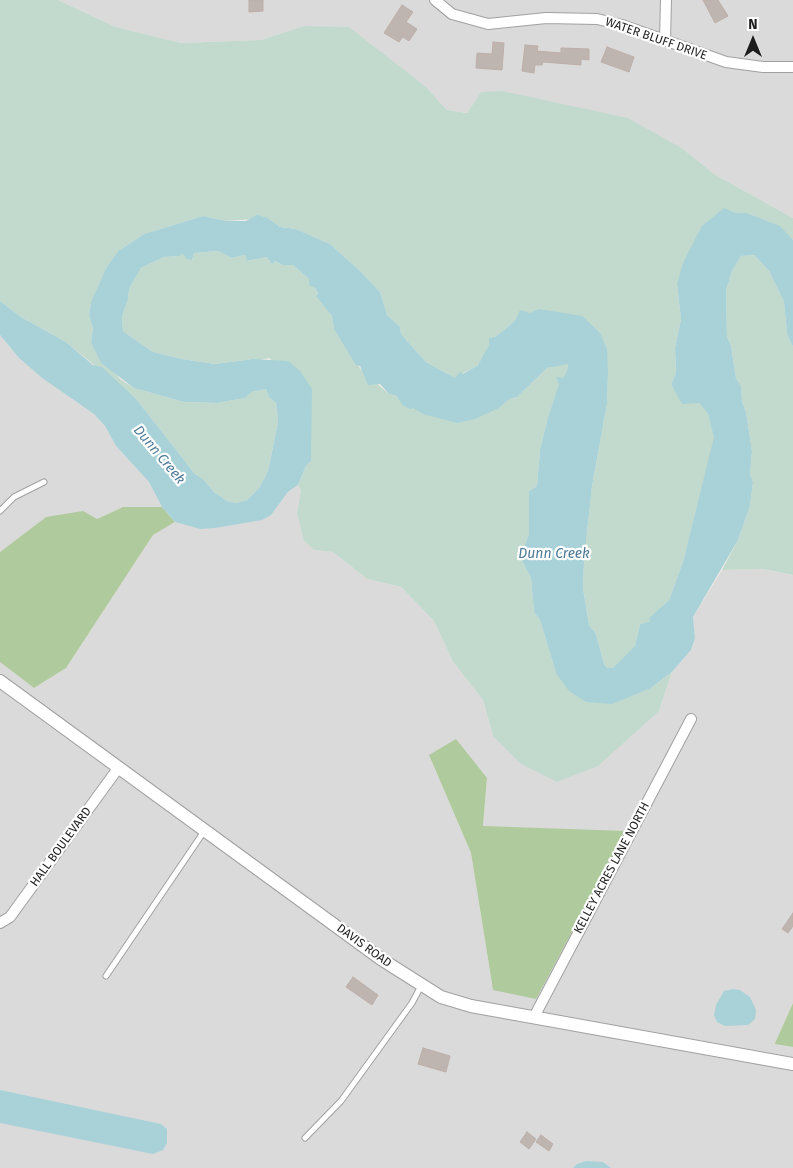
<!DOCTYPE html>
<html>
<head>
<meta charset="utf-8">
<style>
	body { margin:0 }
	#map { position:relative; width:793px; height:1168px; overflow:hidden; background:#eee9e4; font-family:"Fira Sans",sans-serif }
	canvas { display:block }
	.north { position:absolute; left:728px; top:15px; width:50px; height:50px; -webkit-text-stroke:4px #fff; paint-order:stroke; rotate:0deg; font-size:14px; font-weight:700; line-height:20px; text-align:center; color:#1d1d1d }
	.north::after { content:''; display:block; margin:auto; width:18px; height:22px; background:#1d1d1d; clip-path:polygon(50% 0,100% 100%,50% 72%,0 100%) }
</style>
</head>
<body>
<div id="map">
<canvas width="793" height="1168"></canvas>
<div class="north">N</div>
</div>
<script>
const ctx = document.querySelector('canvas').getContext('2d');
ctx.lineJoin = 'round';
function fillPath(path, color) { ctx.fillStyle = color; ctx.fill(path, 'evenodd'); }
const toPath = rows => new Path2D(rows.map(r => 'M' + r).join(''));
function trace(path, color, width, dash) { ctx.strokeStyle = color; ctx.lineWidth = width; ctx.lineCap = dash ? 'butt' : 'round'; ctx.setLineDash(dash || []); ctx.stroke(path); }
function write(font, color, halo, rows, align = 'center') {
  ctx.font = font + ' "Fira Sans",sans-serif'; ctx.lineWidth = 4.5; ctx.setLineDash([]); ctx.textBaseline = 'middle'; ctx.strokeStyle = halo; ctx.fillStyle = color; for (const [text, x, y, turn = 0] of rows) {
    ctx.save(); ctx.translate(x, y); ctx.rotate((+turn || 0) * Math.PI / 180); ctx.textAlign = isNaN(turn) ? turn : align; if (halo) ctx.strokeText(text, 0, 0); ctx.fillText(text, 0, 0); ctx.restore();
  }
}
fillPath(toPath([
	[58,0,793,0,793,218,714,174,683,149,481,93,467,113,447,110,426,87,304,26,261,40,181,43,116,27],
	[0,335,19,358,42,378,94,414,105,426,116,446,149,482,162,507,123,507,97,519,46,517,0,552],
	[298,485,301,490,297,513,314,550,333,552,367,579,401,587,434,621,453,662,483,700,493,736,659,711,672,672,691,650,695,638,693,617,722,570,763,569,793,575,793,1003,775,1043,793,1047,793,1059,477,1003,432,988,0,676,0,662,34,688,66,668,153,535,175,522,200,529,271,515,288,492],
	[429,755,487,778,483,826,493,990,471,853],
	[0,687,397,975,436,1000,793,1067,793,1168,0,1168]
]), '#dbdada');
fillPath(toPath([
	[123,507,162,507,175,522,153,535,66,668,34,688,0,662,0,552,46,517,83,511,97,519],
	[456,739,487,778,483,826,626,831,536,999,493,990,471,853,429,755],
	[793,1003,793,1047,775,1044,775,1043]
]), '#afca9c');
fillPath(toPath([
	[0,0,58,0,116,27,181,43,261,40,304,26,349,27,426,87,447,110,467,113,481,92,502,91,628,118,683,149,714,174,793,218,793,240,779,226,747,213,735,213,677,284,681,319,675,348,676,373,671,384,693,402,699,403,708,414,715,437,683,562,669,600,649,619,652,621,640,624,635,646,622,661,613,668,607,668,604,664,596,634,589,625,583,588,584,561,592,486,607,404,608,373,515,321,495,337,478,365,455,378,426,362,401,334,400,327,387,315,380,292,359,270,330,244,296,229,280,227,268,218,226,221,203,216,144,234,118,251,106,268,91,303,89,316,93,328,91,342,120,379,134,388,184,402,217,403,245,398,252,392,266,389,269,397,276,403,278,422,268,471,259,488,247,500,236,503,227,501,214,492,203,479,195,474,137,400,66,342,21,317,0,301],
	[218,251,232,258,245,255,248,261,267,257,282,265,293,265,309,279,315,288,318,294,317,296,332,316,334,329,362,371,389,394,397,396,423,414,499,408,510,399,517,397,547,368,564,363,568,364,567,371,563,379,557,378,560,383,548,417,540,450,537,486,529,491,529,534,520,557,531,578,534,612,540,620,556,673,651,688,672,672,659,711,598,766,557,782,521,764,493,736,483,700,453,662,434,621,401,587,367,579,333,552,314,550,304,540,297,513,301,490,298,485,306,466,311,461,310,432,283,362,274,362,269,358,259,360,253,359,215,364,182,359,153,352,123,331,122,316,128,300,129,289,141,268,164,257,180,256,182,252,192,260,194,253],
	[754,255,769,271,784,302,787,334,793,347,793,575,763,569,722,570,738,540,750,506,753,482,750,474,752,451,746,412,742,401,741,387,736,378,731,346,727,336,726,291,732,271,741,256]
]), '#c2dacd');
fillPath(toPath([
	[724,208,735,213,747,213,780,226,793,240,793,347,787,334,784,302,769,271,754,255,741,256,732,271,726,291,727,336,731,346,736,378,741,386,742,401,746,412,752,451,750,474,753,482,750,506,738,540,693,617,695,638,691,650,672,672,651,688,612,704,586,702,569,691,556,673,540,620,534,612,531,578,520,557,529,534,529,491,537,486,540,450,548,417,559,384,556,377,563,378,567,371,568,364,547,368,517,397,510,399,499,408,475,419,457,423,423,414,413,408,410,409,402,405,397,396,389,394,380,384,368,385,360,366,356,365,334,329,332,316,316,296,318,293,315,288,309,285,309,279,293,265,282,265,275,261,272,264,267,257,247,261,245,255,232,258,218,251,194,253,192,260,187,259,182,253,180,256,164,257,141,268,129,289,128,300,122,316,123,331,153,352,182,359,215,364,253,359,288,361,300,371,312,389,311,461,306,466,298,485,288,492,271,515,262,520,215,528,200,529,175,522,162,507,149,482,116,446,105,426,94,414,42,378,19,358,0,335,0,301,21,317,66,342,93,365,102,367,137,400,195,474,203,479,214,492,227,501,236,503,247,500,259,488,268,471,278,422,276,403,269,397,266,389,252,392,245,398,217,403,184,402,134,388,101,363,91,342,93,328,89,316,91,302,106,268,118,251,144,234,203,216,226,221,246,221,257,215,268,218,280,227,296,229,330,244,359,270,380,292,387,315,400,327,401,334,426,362,455,378,460,372,463,374,478,365,489,345,489,338,495,337,515,321,520,310,530,313,539,309,582,316,600,333,607,349,608,373,607,404,592,486,584,561,583,588,589,625,596,634,604,664,607,668,613,668,635,646,640,624,651,621,648,619,669,600,683,562,714,437,708,414,699,403,682,404,671,384,676,373,675,348,681,319,677,284,683,263,702,226],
	[733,989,740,990,750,997,756,1010,755,1019,748,1025,725,1026,717,1022,714,1015,716,1005,724,991],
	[0,1090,161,1124,167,1129,167,1143,163,1150,153,1154,0,1123],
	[586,1161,603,1162,611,1168,573,1168,577,1164]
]), '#a8d2d8');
const building = toPath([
	[249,0,263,0,263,11,249,12,249,0],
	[703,0,718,0,728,16,715,23,703,0],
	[402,5,413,12,406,22,417,29,409,41,403,37,399,42,384,33,402,5],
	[493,42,504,43,502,70,476,68,477,53,492,54,493,42],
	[525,45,538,46,537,51,561,53,561,48,589,49,589,60,581,59,581,65,543,62,542,65,535,65,534,73,522,71,525,45],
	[607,47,634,57,629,72,601,62,607,47],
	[793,913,793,926,788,933,782,929,793,913],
	[353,977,378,995,372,1005,346,987,353,977],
	[423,1048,450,1056,446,1072,418,1064,423,1048],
	[527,1132,536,1139,529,1149,520,1142,527,1132],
	[541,1135,553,1144,549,1151,536,1142,541,1135]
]);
fillPath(building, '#beb5b1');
trace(building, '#beafa8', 1);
const service = toPath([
	[0,511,14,497,44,482],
	[106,976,205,830],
	[305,1138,341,1101,412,1003,421,986]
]);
const minor = toPath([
	[435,0,452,14,488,24,546,18,597,19,622,25,726,62,763,67,793,67],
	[665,41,666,0],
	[0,923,10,917,119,767],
	[534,1017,691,719]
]);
const tertiary = toPath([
	[0,681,381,959,441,997,471,1006,793,1064]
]);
trace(service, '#a1a1a1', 7);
trace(minor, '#a1a1a1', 12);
trace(tertiary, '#a1a1a1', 14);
trace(service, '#fff', 5);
trace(minor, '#fff', 10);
trace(tertiary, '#fff', 12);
write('12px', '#1d1d1d', '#fff', [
	["WATER BLUFF DRIVE",656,39,19],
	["HALL BOULEVARD",61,847,-54],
	["KELLEY ACRES LANE NORTH",612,868,-62],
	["DAVIS ROAD",364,946,36]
]);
write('italic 14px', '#4c7996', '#fff', [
	["Dunn Creek",159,455,50],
	["Dunn Creek",554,554]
]);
</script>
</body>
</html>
